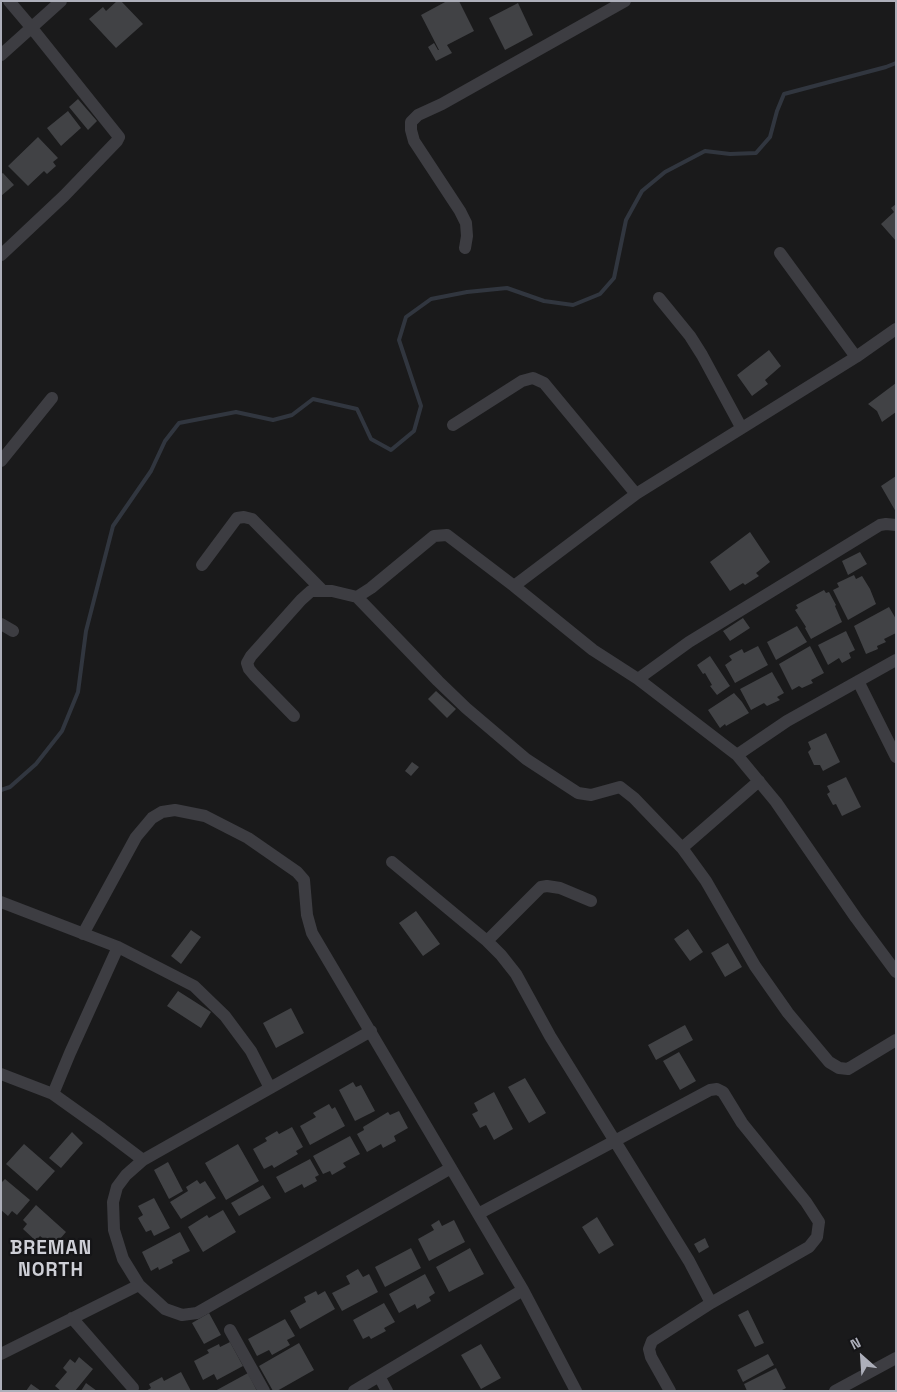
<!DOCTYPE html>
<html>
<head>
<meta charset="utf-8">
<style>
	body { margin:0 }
	#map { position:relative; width:897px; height:1392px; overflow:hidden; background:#1a1a1b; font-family:"Space Grotesk",sans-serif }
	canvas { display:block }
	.frame { position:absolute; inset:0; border:2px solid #adafba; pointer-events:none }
	.north { position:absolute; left:837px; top:1332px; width:50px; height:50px; -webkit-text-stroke:4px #151517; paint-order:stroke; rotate:334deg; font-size:14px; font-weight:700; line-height:20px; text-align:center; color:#adafba }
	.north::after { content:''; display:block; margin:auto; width:18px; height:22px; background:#adafba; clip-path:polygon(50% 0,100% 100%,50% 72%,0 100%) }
</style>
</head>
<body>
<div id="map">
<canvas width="897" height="1392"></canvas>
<div class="frame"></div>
<div class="north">N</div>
</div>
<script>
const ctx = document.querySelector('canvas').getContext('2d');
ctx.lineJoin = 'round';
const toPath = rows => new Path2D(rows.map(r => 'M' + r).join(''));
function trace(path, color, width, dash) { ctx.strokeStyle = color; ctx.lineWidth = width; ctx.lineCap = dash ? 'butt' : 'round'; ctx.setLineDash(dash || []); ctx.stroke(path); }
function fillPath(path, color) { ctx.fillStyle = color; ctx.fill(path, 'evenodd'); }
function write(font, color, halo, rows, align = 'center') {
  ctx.font = font + ' "Space Grotesk",sans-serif'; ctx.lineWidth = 4.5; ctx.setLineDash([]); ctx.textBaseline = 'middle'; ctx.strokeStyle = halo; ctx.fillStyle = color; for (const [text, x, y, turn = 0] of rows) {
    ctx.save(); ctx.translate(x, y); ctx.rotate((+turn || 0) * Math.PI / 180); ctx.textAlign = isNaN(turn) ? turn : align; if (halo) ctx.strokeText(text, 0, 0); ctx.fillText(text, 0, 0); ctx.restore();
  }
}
trace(toPath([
	[1,790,10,787,36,764,62,731,78,692,86,631,113,526,151,471,165,441,179,423,236,412,273,420,292,415,313,399,357,409,371,439,391,450,414,431,421,406,399,340,406,317,431,299,467,292,507,288,544,301,573,305,600,294,614,278,626,220,642,191,665,172,705,151,730,154,756,153,770,137,777,111,784,94,886,67,896,63]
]), '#31363f', 4);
fillPath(toPath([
	[117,1,121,1,143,24,116,48,89,19,103,7,106,11],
	[447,1,459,1,474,31,447,45,452,53,436,61,428,47,434,43,438,50,439,50,421,15],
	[518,3,533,35,505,50,489,18],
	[78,99,97,121,88,130,69,107],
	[68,111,81,128,61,146,47,128],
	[38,137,58,158,53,162,56,166,47,174,44,171,28,186,8,166],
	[3,173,14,185,1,196,1,174],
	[896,204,896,241,881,224,894,212,891,208],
	[769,350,781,366,765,380,768,384,752,396,737,375],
	[896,383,896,412,882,422,877,411,868,404],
	[896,476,896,512,881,486],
	[750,532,770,562,756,573,759,576,745,585,743,583,730,591,710,562],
	[860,552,867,564,848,575,842,561],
	[854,575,856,579,862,576,870,589,876,604,848,620,833,590,839,587,837,583],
	[824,590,826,593,829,592,836,605,835,606,842,622,811,639,805,628,806,627,795,610,798,608,796,605],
	[889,607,896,619,896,633,884,639,886,642,877,646,878,649,866,654,854,626],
	[743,618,750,628,730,641,723,631],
	[797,626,807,642,776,660,767,642],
	[846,631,855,650,849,653,851,658,842,663,839,658,828,665,818,645],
	[758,646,768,665,735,683,725,665,732,660,729,656,742,649,744,653],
	[810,646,824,673,811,680,813,683,802,688,799,686,792,690,779,664],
	[710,656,730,686,717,695,710,686,712,685,705,673,703,674,697,665],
	[772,672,784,693,777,697,780,700,767,706,764,703,751,710,740,689],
	[436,691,456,709,447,718,428,699],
	[734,693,742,702,749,713,726,726,725,724,720,728,708,710],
	[826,733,840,762,823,771,820,765,814,765,808,752,811,749,808,742],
	[412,762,419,767,411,776,405,771],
	[846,777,861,807,842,816,836,804,833,805,827,794,830,792,827,786],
	[416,911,440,944,423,956,399,923],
	[688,929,703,952,690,961,674,939],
	[191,930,201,937,181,964,171,956],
	[728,943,742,967,725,977,711,953],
	[178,991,211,1012,201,1028,167,1006],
	[291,1008,304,1033,276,1048,263,1023],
	[685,1025,693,1040,656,1060,648,1045],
	[679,1052,696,1081,680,1090,663,1061],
	[525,1078,546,1113,529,1123,508,1087],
	[353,1082,356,1087,361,1085,375,1111,355,1121,339,1090],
	[494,1092,513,1129,494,1140,486,1125,480,1128,472,1114,478,1111,474,1103],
	[329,1104,332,1109,335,1107,345,1126,310,1145,300,1126,316,1117,313,1113],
	[399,1111,408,1128,394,1136,396,1141,383,1148,381,1144,367,1152,357,1134,364,1130,363,1127,388,1112,390,1115],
	[292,1127,303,1147,296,1151,298,1154,274,1168,272,1165,264,1169,253,1149,267,1141,265,1138,277,1131,279,1134],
	[72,1132,83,1143,61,1168,49,1158],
	[350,1136,360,1154,343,1163,346,1167,332,1175,330,1171,323,1174,313,1156],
	[24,1144,55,1171,37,1191,6,1164],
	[238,1144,259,1181,226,1200,205,1163],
	[310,1159,319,1175,315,1177,317,1181,304,1188,302,1184,285,1193,276,1177],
	[168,1162,183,1191,169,1199,154,1170],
	[5,1179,30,1200,17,1215,12,1211,8,1216,1,1210,1,1183],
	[197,1180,200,1184,205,1181,216,1198,181,1219,170,1202,188,1191,186,1187],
	[263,1185,271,1198,239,1216,231,1203],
	[154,1198,170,1228,154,1236,151,1230,146,1232,138,1218,143,1215,138,1206],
	[36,1205,66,1232,53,1247,40,1236,36,1241,23,1229,27,1224,23,1220],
	[223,1210,236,1232,203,1252,188,1227,207,1215,209,1218],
	[597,1217,614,1245,599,1254,582,1227],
	[439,1220,442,1226,454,1220,465,1242,429,1261,418,1239,434,1230,431,1225],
	[180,1232,190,1251,172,1260,173,1263,159,1270,158,1267,151,1271,142,1252],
	[705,1238,709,1247,699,1253,694,1244],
	[411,1248,421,1268,385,1287,375,1267],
	[470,1248,484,1274,449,1292,436,1267],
	[358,1269,363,1277,369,1274,378,1292,342,1311,332,1293,350,1284,346,1276],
	[425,1274,435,1293,429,1297,431,1301,417,1309,415,1304,399,1313,389,1294],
	[316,1291,318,1295,325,1291,335,1309,300,1329,290,1311,306,1302,304,1297],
	[384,1303,395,1322,384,1328,386,1331,371,1339,369,1336,363,1339,353,1320],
	[748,1310,764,1343,755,1347,738,1315],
	[209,1313,221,1335,204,1344,192,1323],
	[285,1319,295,1336,287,1340,290,1345,272,1355,269,1350,257,1356,248,1339],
	[230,1342,243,1366,217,1380,214,1374,203,1380,194,1361,209,1353,207,1350,219,1344,220,1347],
	[299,1343,314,1370,277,1391,273,1391,259,1366],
	[481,1344,501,1378,481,1389,461,1355],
	[768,1354,774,1365,743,1382,737,1370],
	[79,1357,93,1369,75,1391,61,1391,55,1386,67,1372,63,1368,70,1359,75,1363],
	[776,1368,786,1388,780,1391,747,1391,744,1384],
	[181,1372,191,1391,146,1391,151,1388,149,1384,162,1377,164,1381],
	[248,1373,257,1391,215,1391],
	[86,1383,97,1391,81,1391],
	[31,1384,41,1391,26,1391]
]), '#414245');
trace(toPath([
	[1,55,61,1],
	[465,248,467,236,466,223,460,211,414,141,411,130,411,122,418,115,442,104,625,1],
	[780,253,856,357],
	[1,255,64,196,117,141,119,137,31,27,9,1],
	[659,298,690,336,702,355,741,427],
	[453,425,522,381,533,378,544,383,636,494],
	[1,461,52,398],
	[202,565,237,518,244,517,252,519,322,590],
	[514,586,636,494,856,357,896,329],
	[357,597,371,588,434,536,447,535,514,586,593,650,638,679,737,755,776,802,856,918,896,972],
	[1,624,13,631],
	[638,679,689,642,880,525,886,524,896,525],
	[858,681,896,757],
	[294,716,254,675,249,669,247,663,251,656,301,600,311,591,332,591,357,597,438,681,466,708,526,759,578,793,591,795,620,787,634,798,682,848,706,881,755,966,788,1013,829,1062,839,1068,848,1069,896,1040],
	[737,755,787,721,896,660],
	[682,848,759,781],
	[392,862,487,941,501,955,516,974,550,1036,689,1261,711,1303],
	[1,902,118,947,194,986,225,1016,251,1051,270,1088],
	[83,934,136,837,152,818,162,812,175,810,205,816,248,838,297,872,304,880,307,915,312,933,523,1290,576,1391],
	[487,941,541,887,547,886,560,888,591,901],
	[371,1031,143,1160,126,1175,117,1187,113,1202,114,1230,123,1259,139,1285,165,1309,182,1315,197,1313,451,1168],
	[1,1074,53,1094,102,1129,143,1160],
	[53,1094,70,1053,118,947],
	[478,1214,710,1090,717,1089,723,1092,742,1123,806,1202,819,1222,817,1237,809,1247,711,1303,652,1341,649,1349,651,1357,670,1391],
	[72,1318,133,1388],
	[230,1330,264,1391],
	[1,1354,139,1285],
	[379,1376,387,1391],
	[354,1391,523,1290],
	[835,1391,896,1358]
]), '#3d3d42', 12);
ctx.letterSpacing = '1px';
write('bold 19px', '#cecfd6', '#151517', [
	["BREMAN",51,1249],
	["NORTH",51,1271]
]);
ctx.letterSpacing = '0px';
</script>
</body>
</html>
